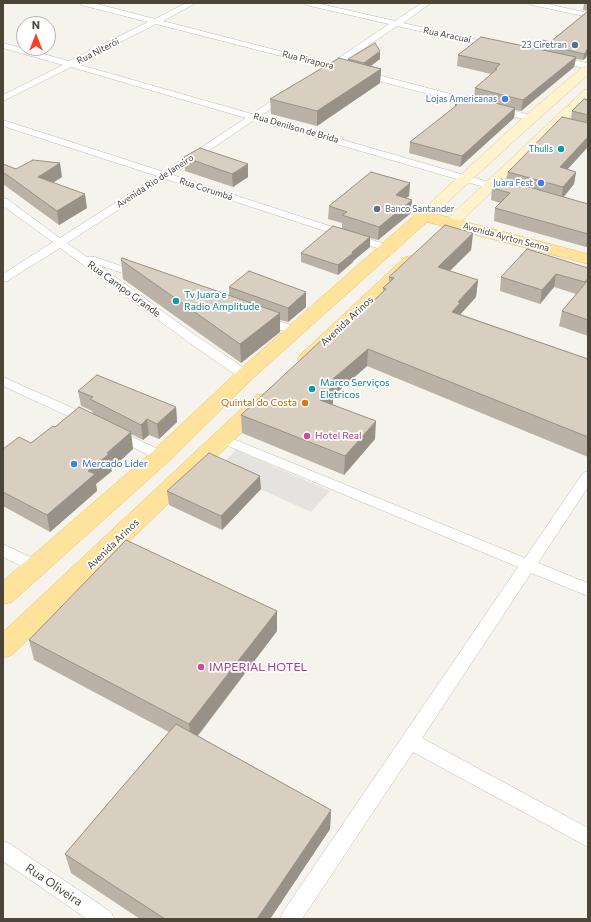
<!DOCTYPE html>
<html>
<head>
<meta charset="utf-8">
<style>
	body { margin:0 }
	#map { position:relative; width:591px; height:922px; overflow:hidden; background:#f6f3ec; font-family:Commissioner,sans-serif }
	canvas { display:block }
	.frame { position:absolute; inset:0; border:4px solid #4b4439; pointer-events:none }
	.north { position:absolute; left:16px; top:16px; width:40px; height:40px; box-sizing:border-box; background:#fff; border:1px solid #b7b4b0; border-radius:50%; rotate:0deg; font-size:11px; font-weight:700; line-height:16px; text-align:center; color:#4b4439 }
	.north::after { content:''; display:block; margin:auto; width:14px; height:18px; background:#fc3f1d; clip-path:polygon(50% 0,100% 100%,50% 72%,0 100%) }
</style>
</head>
<body>
<div id="map">
<canvas width="591" height="922"></canvas>
<div class="frame"></div>
<div class="north">N</div>
</div>
<script>
const ctx = document.querySelector('canvas').getContext('2d');
ctx.lineJoin = 'round';
function fillPath(path, color) { ctx.fillStyle = color; ctx.fill(path, 'evenodd'); }
const toPath = rows => new Path2D(rows.map(r => 'M' + r).join(''));
function trace(path, color, width, dash) { ctx.strokeStyle = color; ctx.lineWidth = width; ctx.lineCap = dash ? 'butt' : 'round'; ctx.setLineDash(dash || []); ctx.stroke(path); }
function write(font, color, halo, rows, align = 'center') {
  ctx.font = font + ' Commissioner,sans-serif'; ctx.lineWidth = 3.5; ctx.setLineDash([]); ctx.textBaseline = 'middle'; ctx.strokeStyle = halo; ctx.fillStyle = color; for (const [text, x, y, turn = 0] of rows) {
    ctx.save(); ctx.translate(x, y); ctx.rotate((+turn || 0) * Math.PI / 180); ctx.textAlign = isNaN(turn) ? turn : align; if (halo) ctx.strokeText(text, 0, 0); ctx.fillText(text, 0, 0); ctx.restore();
  }
}
fillPath(toPath([
	[236,450,330,491,311,512,216,469]
]), '#e5e3e0');
const minor = toPath([
	[80,3,93,3,155,19,186,3,196,3,163,21,330,64,389,24,306,5,302,3,316,3,395,21,422,3,431,3,403,23,495,44,499,46,495,48,397,26,338,66,341,68,340,70,332,69,327,72,324,71,323,69,324,67,156,24,77,64,252,114,283,93,289,93,290,95,289,97,260,116,506,187,507,189,506,191,498,191,254,120,173,175,391,246,392,248,391,250,383,250,166,179,67,243,87,257,95,257,144,274,146,276,144,278,140,279,99,265,195,335,250,372,251,375,250,378,245,379,240,378,187,341,60,248,7,281,3,282,3,274,53,242,3,206,3,198,7,199,60,238,157,176,3,126,3,120,164,172,246,118,71,67,3,101,3,95,63,65,3,48,3,43,69,61,148,22,81,5,80,3],
	[528,3,543,3,588,13,588,17,532,5,528,3],
	[553,57,556,57,588,63,588,69,553,61,552,59,553,57],
	[363,71,534,116,536,118,531,121,360,76,359,74,360,72,363,71],
	[263,316,300,328,302,331,300,334,296,335,259,323,257,320,259,317,263,316],
	[3,377,95,418,97,421,95,424,90,425,85,424,3,386,3,377],
	[116,429,166,453,168,456,166,459,161,461,156,459,111,436,109,433,111,430,116,429],
	[221,434,525,558,583,473,588,471,588,487,538,563,588,583,588,596,531,573,422,738,588,828,588,847,413,752,302,919,280,919,283,912,518,567,216,441,214,438,216,435,221,434],
	[3,544,40,562,43,566,40,570,35,572,30,570,3,557,3,544],
	[3,841,10,844,111,912,114,919,87,919,3,861,3,841]
]);
const secondary = toPath([
	[588,65,588,75,536,121,429,219,424,221,419,219,416,216,419,213,526,115,584,66,588,65],
	[588,89,588,100,456,226,451,228,446,226,443,223,446,220,584,90,588,89]
]);
const primary = toPath([
	[424,211,588,254,588,264,427,222,252,379,169,461,12,602,3,604,3,581,153,451,238,371,418,212,424,211],
	[411,256,417,257,420,261,417,265,314,363,307,365,300,363,297,359,300,355,405,257,411,256],
	[263,394,270,395,273,400,270,405,12,655,3,658,3,632,256,395,263,394]
]);
trace(minor, '#c2bbae', 1);
trace(secondary, '#d6c79b', 1);
trace(primary, '#e6c16a', 1);
fillPath(minor, '#fff');
fillPath(secondary, '#fff3cd');
fillPath(primary, '#ffe39c');
fillPath(toPath([
	[588,3,588,11,583,10,584,4],
	[587,12,586,58,583,60,576,59,574,67,521,111,515,110,514,118,460,167,409,153,410,142,455,107,455,105,474,97,475,88,491,74,457,66,458,55,537,49,538,43,550,42],
	[348,59,380,59,371,66,381,69,380,83,317,126,271,114,270,99,348,60],
	[588,100,588,149,586,149,567,169,576,172,574,184,564,197,588,204,588,245,586,247,494,221,495,208,500,203,491,200,492,188,506,180,508,172,571,119,572,111],
	[184,157,248,177,233,187,185,171],
	[3,164,16,169,62,177,53,183,87,208,59,225,3,184],
	[410,183,409,196,406,198,412,200,411,213,378,240,370,238,370,247,353,261,353,262,338,275,301,262,301,253,342,228,342,223,328,219,329,206],
	[473,233,471,250,450,271,478,280,476,297,460,314,588,359,588,457,367,366,333,396,332,405,375,439,344,475,242,433,241,415,332,340,383,292,383,288,389,283,389,277],
	[121,260,229,295,229,287,306,292,306,307,288,322,280,320,280,332,241,363,123,279],
	[588,268,588,336,559,326,562,311,576,294,554,287,540,304,500,291,501,277],
	[78,391,176,407,177,422,159,439,149,435,143,440,131,434,133,449,111,469,112,471,96,484,97,491,50,532,3,506,3,449,31,443,55,427,93,414,92,411,81,406],
	[261,489,222,530,169,505,167,491],
	[277,611,277,631,198,736,331,810,330,829,270,919,140,919,71,873,65,854,169,732,34,660,29,640]
]), '#bab2a6');
fillPath(toPath([
	[588,48,588,53,587,55,586,58,583,60,584,54],
	[380,51,380,59,364,71,364,63],
	[576,57,574,67,521,111,523,100],
	[381,69,380,83,317,126,317,111],
	[515,108,514,118,460,167,462,156],
	[588,137,586,149,558,180,560,167],
	[60,163,62,177,40,190,38,177],
	[248,164,248,177,233,187,232,174],
	[576,172,574,184,561,200,563,187],
	[410,183,409,196,395,207,396,195],
	[85,194,87,208,59,225,57,211],
	[412,200,411,213,378,240,379,227],
	[473,233,471,250,436,284,438,267],
	[370,237,370,247,353,261,353,262,338,275,338,265,352,252],
	[588,238,588,245,586,247],
	[556,274,554,287,540,304,542,290],
	[478,280,476,297,459,316,452,312,458,302],
	[306,292,306,307,288,322,288,308],
	[280,313,280,332,241,363,240,344],
	[368,349,367,366,333,396,333,404,320,418,320,400,327,384],
	[176,407,177,422,159,439,157,424],
	[147,419,149,435,143,440,141,425],
	[376,421,375,439,344,475,345,456],
	[131,432,133,449,111,469,112,471,96,484,97,491,50,532,47,515,88,471],
	[260,476,261,489,222,530,221,516],
	[277,611,277,631,191,744,189,724],
	[331,810,330,829,270,919,257,919]
]), '#979187');
const building = toPath([
	[587,12,588,12,588,48,586,51,587,51,584,54,538,43,542,40,550,42,587,12],
	[481,37,576,57,523,100,475,88,497,69,495,69,500,64,458,55,481,37],
	[375,43,380,51,364,63,348,59,375,43],
	[339,58,381,69,317,111,270,99,339,58],
	[467,96,515,108,462,156,410,142,457,105,455,105,467,96],
	[584,99,588,100,588,115,572,111,584,99],
	[562,117,588,123,588,137,560,167,576,172,563,187,508,172,562,117],
	[200,148,248,164,232,174,184,157,200,148],
	[33,160,60,163,38,177,85,194,57,211,3,172,3,164,16,169,33,160],
	[371,172,410,183,396,195,412,200,379,227,342,215,347,212,329,206,371,172],
	[501,179,588,204,588,234,495,208,510,193,492,188,501,179],
	[445,225,473,233,438,267,478,280,458,302,460,303,452,312,588,359,588,437,368,349,327,384,333,386,320,400,376,421,345,456,241,415,325,337,332,340,386,289,383,288,394,278,389,277,445,225],
	[333,226,370,237,352,252,353,253,338,265,301,253,333,226],
	[527,249,588,268,588,278,585,282,556,274,542,290,501,277,527,249],
	[122,258,280,313,240,344,121,260,122,258],
	[249,271,306,292,288,308,229,287,249,271],
	[588,280,588,320,562,311,588,280],
	[97,375,176,407,157,424,147,419,141,425,90,399,93,397,78,391,97,375],
	[79,407,131,432,107,453,109,454,88,471,95,474,47,515,3,492,3,449,19,437,31,443,53,426,55,427,79,407],
	[209,453,260,476,221,516,167,491,209,453],
	[126,540,277,611,189,724,29,640,126,540],
	[176,724,331,810,257,919,165,919,65,854,176,724]
]);
fillPath(building, '#d8cfc1');
trace(building, '#979187', 1);
for (const [x, y, r, color] of [
	[575,45,4,"#5c6f8a"],
	[505,99,4,"#3f7fe0"],
	[561,149,4,"#0f9aa8"],
	[541,183,4,"#3f7fe0"],
	[377,209,4,"#5c6f8a"],
	[176,301,4,"#0f9aa8"],
	[312,389,4,"#0f9aa8"],
	[305,403,4,"#e8710a"],
	[307,436,4,"#d1479c"],
	[74,464,4,"#3f7fe0"],
	[201,667,4,"#d1479c"]
]) { const dot = new Path2D(); dot.arc(x, y, r, 0, 2 * Math.PI); ctx.fillStyle = color; ctx.fill(dot); trace(dot, '#fff', 1.5); }
write('9px', '#4b4439', '#fff', [
	["Rua Aracuaí",447,35,12],
	["Rua Niterói",98,51,-27],
	["Rua Pirapora",308,60,14],
	["Rua Denilson de Brida",296,128,16],
	["Avenida Rio de Janeiro",155,181,-33],
	["Rua Corumbá",206,189,18],
	["Avenida Ayrton Senna",506,237,15]
]);
write('9px', '#4e5e75', '#fff', [
	["23 Ciretran",567,45],
	["Banco Santander",385,209,"left"]
], 'right');
write('9px', '#366cbe', '#fff', [
	["Lojas Americanas",497,99],
	["Juara Fest",533,183]
], 'right');
write('9px', '#0d838f', '#fff', [
	["Thulls",553,149]
], 'right');
write('10px', '#4b4439', '#fff', [
	["Rua Campo Grande",124,289,36],
	["Avenida Arinos",347,321,-43],
	["Avenida Arinos",113,544,-44]
]);
write('10px', '#0d838f', '#fff', [
	["Tv Juara e",184,295],
	["Radio Amplitude",184,307],
	["Marco Serviços",320,383],
	["Eletricos",320,395]
], 'left');
write('10px', '#c56008', '#fff', [
	["Quintal do Costa",297,403]
], 'right');
write('10px', '#b23c85', '#fff', [
	["Hotel Real",315,436]
], 'left');
write('10px', '#366cbe', '#fff', [
	["Mercado Lider",82,464]
], 'left');
write('12px', '#b23c85', '#fff', [
	["IMPERIAL HOTEL",209,667]
], 'left');
write('12px', '#4b4439', '#fff', [
	["Rua Oliveira",54,885,34]
]);
</script>
</body>
</html>
